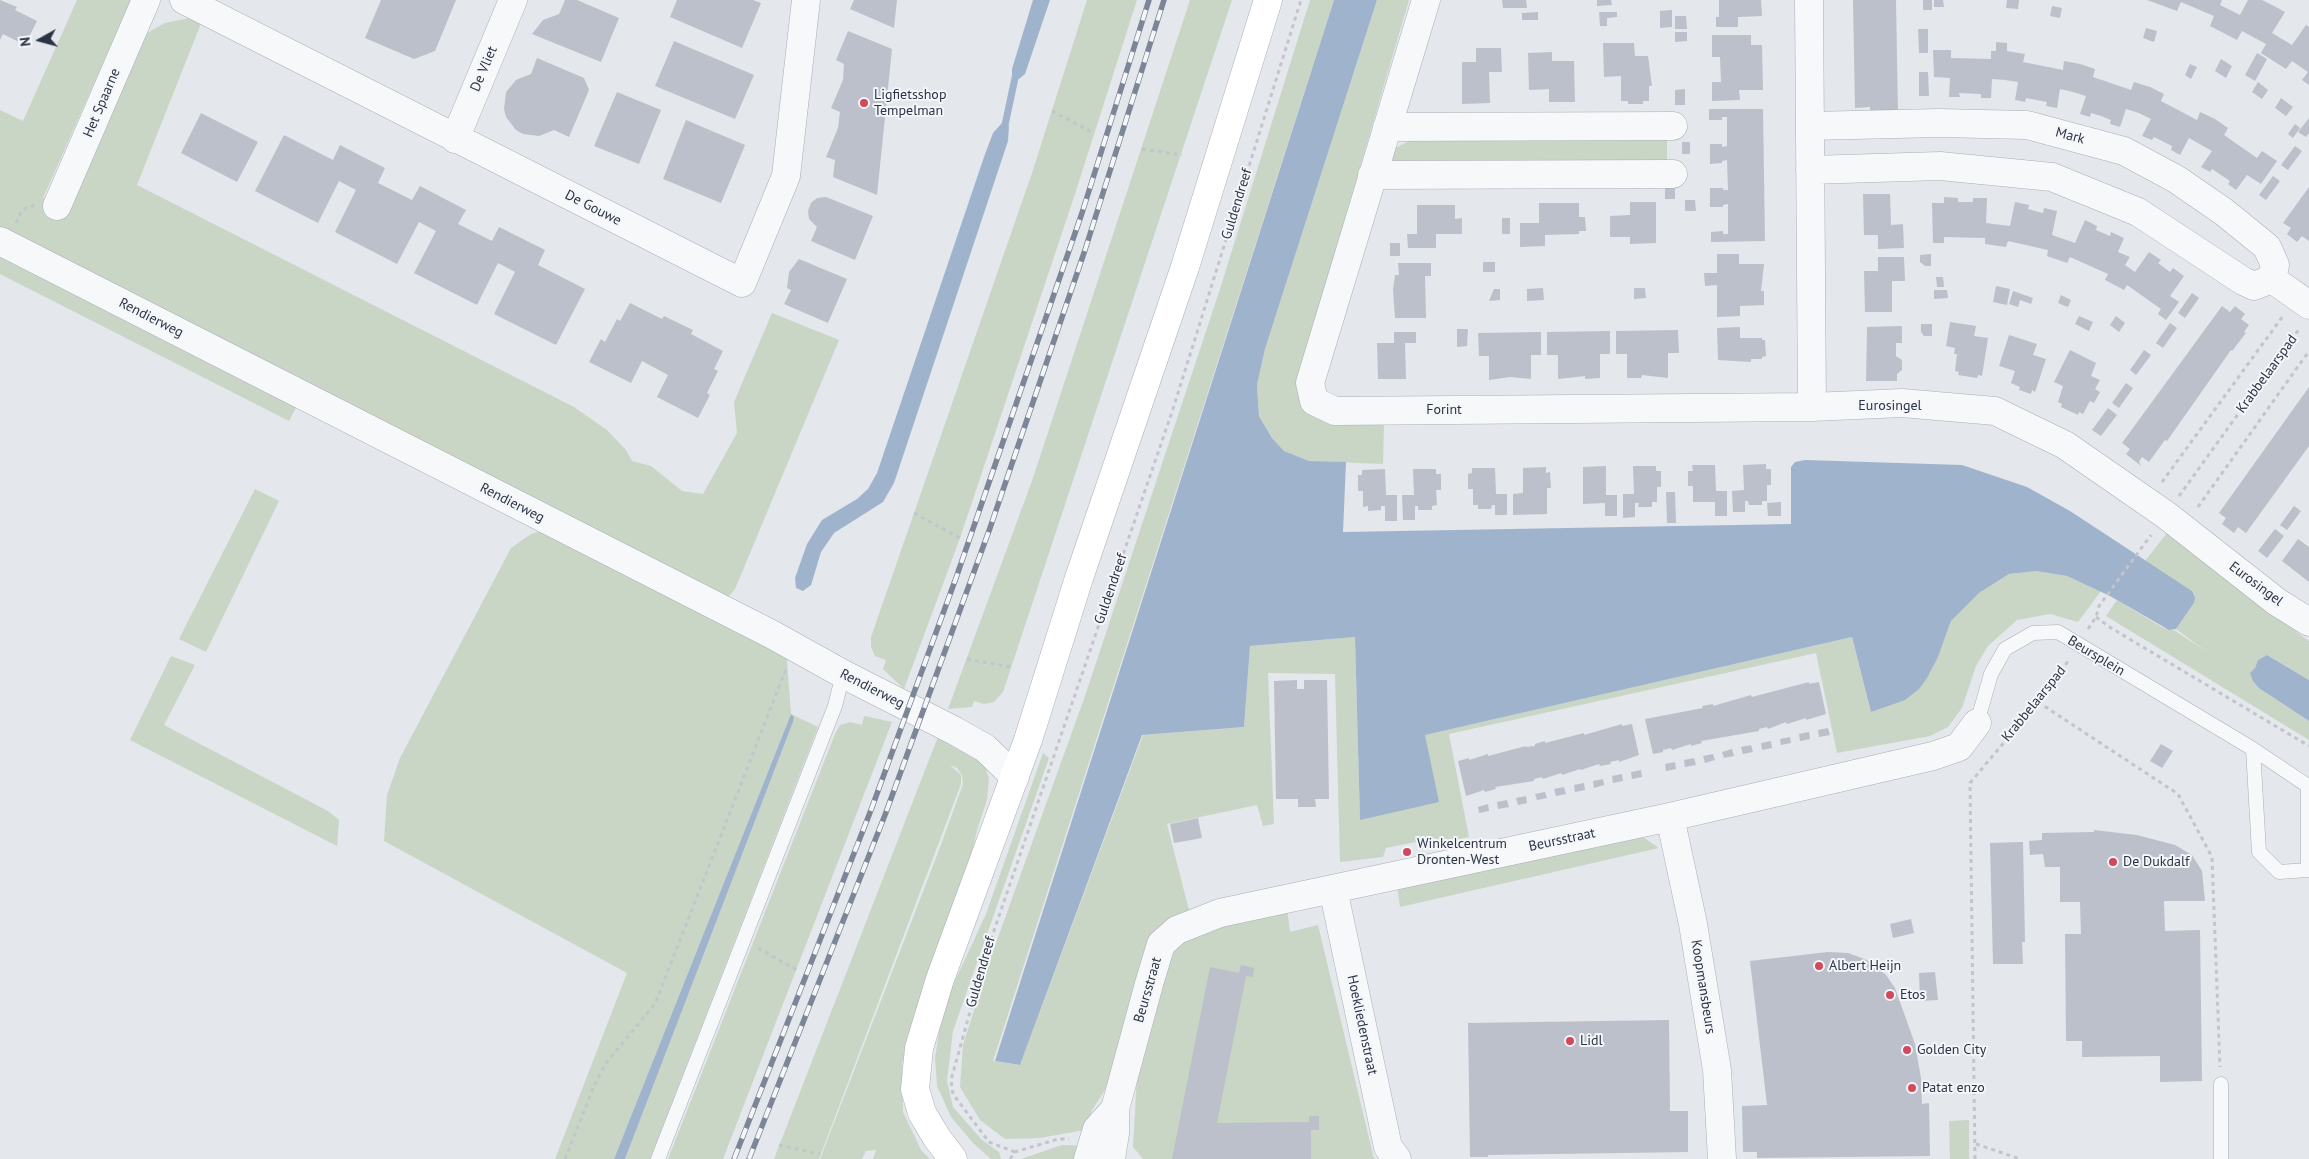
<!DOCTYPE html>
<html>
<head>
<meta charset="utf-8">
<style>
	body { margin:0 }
	#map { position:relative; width:2309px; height:1159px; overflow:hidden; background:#e4e7ec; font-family:"PT Sans",sans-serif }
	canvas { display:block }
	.north { position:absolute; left:15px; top:15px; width:50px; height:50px; -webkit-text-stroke:4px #f4f6f9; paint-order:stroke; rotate:263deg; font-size:14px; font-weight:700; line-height:20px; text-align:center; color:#2b3445 }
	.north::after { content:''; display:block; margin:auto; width:18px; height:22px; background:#2b3445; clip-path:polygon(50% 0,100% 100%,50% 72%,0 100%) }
</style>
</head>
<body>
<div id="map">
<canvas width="2309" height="1159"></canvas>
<div class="north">N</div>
</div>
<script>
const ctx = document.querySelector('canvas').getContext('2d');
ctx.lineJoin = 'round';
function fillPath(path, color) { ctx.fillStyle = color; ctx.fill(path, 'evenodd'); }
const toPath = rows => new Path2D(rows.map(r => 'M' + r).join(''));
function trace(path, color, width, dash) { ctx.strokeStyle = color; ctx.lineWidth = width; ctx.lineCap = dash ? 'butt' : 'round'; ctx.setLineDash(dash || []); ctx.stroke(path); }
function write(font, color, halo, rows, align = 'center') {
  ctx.font = font + ' "PT Sans",sans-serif'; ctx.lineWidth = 4; ctx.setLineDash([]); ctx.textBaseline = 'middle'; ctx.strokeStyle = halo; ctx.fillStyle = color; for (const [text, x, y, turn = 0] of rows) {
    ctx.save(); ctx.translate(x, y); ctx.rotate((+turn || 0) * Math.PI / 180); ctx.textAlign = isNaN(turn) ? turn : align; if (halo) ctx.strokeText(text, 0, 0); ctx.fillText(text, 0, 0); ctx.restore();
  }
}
fillPath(toPath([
	[77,0,131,0,43,198,67,208,147,33,165,23,195,17,202,21,137,185,574,407,607,430,626,450,632,461,651,466,682,491,703,494,737,433,734,402,772,313,839,340,735,589,725,601,0,233,0,110,23,121],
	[1087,0,1137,0,1074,197,960,538,904,689,883,669,886,660,875,656,871,647,871,637,1032,173],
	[1190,0,1232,0,1003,692,994,702,984,704,974,701,972,707,948,709,1033,478],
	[1310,0,1334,0,993,1061,1020,1065,1143,735,1244,727,1250,646,1355,637,1360,820,1424,735,1852,637,1871,712,1938,657,1951,621,1979,593,2009,574,2036,571,2067,576,2101,591,2078,622,2050,614,2017,620,1988,646,1976,666,1962,708,1948,727,1930,736,1837,753,1816,653,1449,734,1469,837,1441,843,1435,838,1386,848,1383,857,1340,862,1335,674,1268,673,1274,824,1263,826,1257,805,1167,824,1189,910,1166,924,1109,1084,1092,1110,1085,1130,1039,1138,1005,1139,980,1120,960,1087,963,1045,992,954,1085,696,1220,289],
	[1377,0,1409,0,1305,355,1306,407,1324,422,1384,422,1383,464,1309,461,1284,451,1272,438,1259,416,1257,385,1265,349],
	[1667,136,1667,166,1397,163,1389,156,1392,150,1411,140],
	[0,249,301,398,289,421,0,274],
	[255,489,279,501,206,652,179,639],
	[544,530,786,648,791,714,818,727,650,1159,625,1159,793,722,791,714,614,1159,555,1159,627,973,384,841,387,795,400,758,511,548,531,534],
	[2167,533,2247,596,2309,641,2309,680,2267,655,2258,660,2255,668,2259,687,2309,721,2309,740,2106,616,2117,600,2160,626,2169,630,2174,630,2207,652,2176,629,2194,603,2192,591,2145,561],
	[171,656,195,665,164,725,328,811,339,820,337,846,130,740],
	[864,716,892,722,723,1159,668,1159,835,734,840,725,850,722,862,725],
	[941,729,982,758,989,778,987,800,977,830,967,875,910,1032,902,1064,903,1112,921,1150,930,1159,873,1159,876,1150,866,1151,862,1159,820,1159,939,850,963,784,962,775,957,768,950,765,961,775,961,784,819,1159,774,1159],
	[1043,753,1049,758,953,1031,947,1081,953,1107,982,1140,999,1152,1001,1159,991,1159,973,1143,951,1117,937,1086,935,1058,941,1018,948,996,986,914],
	[1614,835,1643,837,1659,848,1400,907,1397,885],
	[1287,908,1290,932,1318,925,1374,1159,1143,1159,1133,1147,1137,1075,1169,960,1185,937],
	[1969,1120,1969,1159,1950,1159,1949,1121],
	[1062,1145,1086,1146,1082,1159,1021,1159]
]), '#c9d6c5');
fillPath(toPath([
	[1033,0,1050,0,1025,74,1019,79,1012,76,1012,69],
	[1334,0,1377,0,1265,349,1257,385,1259,416,1272,438,1284,451,1309,461,1346,462,1343,532,1791,524,1791,467,1795,462,1805,460,1962,465,2027,487,2070,511,2192,591,2195,597,2194,603,2176,629,2169,630,2110,596,2067,576,2036,571,2009,574,1979,593,1951,621,1938,657,1927,678,1919,689,1905,700,1871,712,1852,637,1425,735,1439,802,1360,820,1355,637,1250,646,1244,727,1142,735,1020,1065,995,1061],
	[1002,123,1009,126,1008,141,894,483,883,502,834,533,821,552,811,585,803,591,796,588,795,578,807,544,822,520,857,499,868,489,877,473,984,157,993,133],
	[2267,655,2309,680,2309,721,2259,688,2253,681,2250,673,2255,668,2258,660],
	[791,714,794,717,793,722,625,1159,614,1159]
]), '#9fb4cc');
trace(toPath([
	[1005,125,1015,78]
]), '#9fb4cc', 7);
fillPath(toPath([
	[0,0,17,7,15,10,37,21,25,45,3,34,0,40],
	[381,0,456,0,435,51,414,59,365,38],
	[565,0,577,0,619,18,601,62,532,34,543,20,559,14],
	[677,0,753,0,761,3,742,48,670,17],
	[854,0,897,0,894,28,850,9],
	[1502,0,1526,0,1527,8,1503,8],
	[1597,0,1611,0,1612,5,1597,6],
	[1719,0,1761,0,1762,16,1738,17,1738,27,1716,27,1716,17,1719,17],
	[1853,0,1896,0,1898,115,1870,115,1870,107,1855,108],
	[1923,0,1932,0,1932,10,1923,10],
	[1934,0,1943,0,1944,7,1934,7],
	[2007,0,2019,0,2018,9,2006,8],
	[2147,0,2222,0,2220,5,2240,15,2248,0,2262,0,2274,6,2285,12,2272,33,2292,45,2306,25,2309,27,2309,85,2302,80,2308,72,2292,61,2286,69,2261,53,2266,44,2242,31,2237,40,2210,26,2214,16,2181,2,2177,11],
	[2052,6,2062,8,2060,18,2050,16],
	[1672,10,1672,27,1660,28,1660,11],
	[1538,12,1538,20,1522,20,1522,13],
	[1599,12,1617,12,1617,17,1607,18,1607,26,1600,26],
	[1675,16,1686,16,1687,29,1675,29],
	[2146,28,2157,31,2154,42,2143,38],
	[1918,29,1928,29,1928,53,1919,53],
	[848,31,892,49,877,195,833,177,835,160,826,157,838,128,840,112,831,108,843,80,844,64,836,60],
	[1675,32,1687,32,1687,41,1675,42],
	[1712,35,1751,35,1751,45,1762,45,1763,90,1739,90,1740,100,1712,101,1712,82,1721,82,1720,57,1712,57],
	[674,41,754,75,735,119,655,86],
	[1996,42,2007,43,2007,51,2025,54,2023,62,2063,70,2064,61,2080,64,2095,69,2093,77,2131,90,2134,82,2150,87,2164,94,2161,101,2197,120,2200,112,2215,119,2228,128,2224,135,2257,158,2262,151,2277,161,2261,184,2247,175,2236,190,2228,184,2230,181,2212,169,2210,172,2201,167,2212,151,2189,138,2180,155,2171,150,2172,146,2154,137,2152,140,2142,136,2151,119,2139,113,2126,109,2120,127,2110,124,2111,120,2101,116,2091,113,2090,117,2080,114,2086,96,2073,92,2060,89,2057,108,2046,106,2047,102,2026,98,2025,102,2015,100,2018,82,2005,80,1992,79,1991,98,1981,98,1981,94,1959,93,1960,97,1949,97,1950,78,1934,77,1933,50,1951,50,1951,58,1991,59,1991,51,1996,51],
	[1603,43,1634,43,1635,56,1648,56,1652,86,1649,86,1649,101,1643,101,1643,104,1628,104,1628,101,1621,101,1621,76,1604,77],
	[1476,48,1501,48,1502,72,1489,72,1490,103,1462,104,1462,62,1476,62],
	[1552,52,1552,61,1574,61,1575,102,1549,102,1549,89,1529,90,1528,53],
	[2257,53,2267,59,2255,81,2245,75],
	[537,58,584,78,589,90,569,137,554,130,539,136,523,134,516,130,506,117,504,109,506,92,516,80,531,74],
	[2221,59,2232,66,2226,78,2215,71],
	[2190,64,2197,67,2191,79,2185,75],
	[1919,72,1928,72,1929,96,1919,96],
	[2258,82,2268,90,2262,99,2252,92],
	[1685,89,1685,105,1675,105,1675,90],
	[617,92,661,110,639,164,594,146],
	[2281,98,2293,107,2286,116,2275,108],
	[1709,109,1763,109,1765,241,1711,242,1711,232,1723,231,1723,234,1728,234,1728,204,1723,205,1723,207,1710,207,1710,188,1723,188,1723,190,1728,190,1727,160,1722,161,1722,163,1710,164,1710,144,1722,144,1722,147,1727,146,1727,117,1722,117,1722,120,1709,120],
	[201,113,258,142,237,182,181,153],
	[2309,118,2309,133,2306,137,2298,132],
	[686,120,745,145,721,203,663,179],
	[2295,124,2300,128,2293,138,2288,134],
	[284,135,333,160,340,145,363,157,385,168,378,183,412,200,420,186,466,210,458,224,492,241,499,227,545,250,538,265,585,289,556,345,494,314,515,272,498,263,477,305,414,273,436,231,419,222,397,264,335,232,356,190,339,181,318,223,255,191],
	[1682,142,1690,142,1690,154,1682,154],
	[2295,146,2302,151,2288,170,2281,165],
	[2273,176,2280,181,2266,200,2259,195],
	[1675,186,1675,199,1665,199,1665,187],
	[2309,187,2309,241,2302,236,2297,242,2287,234,2291,228,2283,223],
	[1863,194,1890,194,1891,225,1903,224,1904,248,1878,249,1878,235,1864,235],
	[826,197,873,216,855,260,811,241,817,227,809,219,808,211,811,203,817,198],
	[1944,197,1958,198,1958,202,1973,202,1973,198,1987,198,1986,223,2010,226,2015,202,2029,205,2028,209,2035,211,2043,213,2044,208,2057,211,2052,235,2075,243,2085,220,2097,226,2096,230,2110,236,2111,232,2124,238,2118,252,2130,257,2125,265,2135,272,2149,252,2161,260,2158,263,2170,272,2173,268,2184,276,2170,296,2179,302,2166,320,2158,314,2161,309,2127,285,2124,290,2105,280,2108,274,2070,257,2067,263,2047,256,2048,250,2008,241,2006,247,1985,244,1985,238,1944,237,1944,243,1933,243,1932,203,1944,203],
	[1685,200,1695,200,1696,211,1685,211],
	[1630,202,1656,202,1656,243,1630,244,1630,237,1610,237,1610,216,1630,215],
	[1539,203,1579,203,1579,217,1585,217,1586,231,1579,231,1579,234,1545,235,1545,246,1520,247,1520,223,1539,223],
	[1417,205,1455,205,1455,219,1462,218,1462,234,1436,234,1436,248,1408,248,1407,234,1417,234],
	[1502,218,1510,218,1510,234,1502,234],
	[1390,243,1400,243,1400,256,1390,256],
	[1717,254,1739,254,1739,264,1764,264,1761,291,1764,291,1764,305,1740,306,1740,316,1717,317,1717,285,1705,286,1704,273,1717,273],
	[1931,254,1931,266,1925,266,1920,262,1920,255],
	[1878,257,1904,257,1905,281,1892,281,1892,312,1865,312,1864,271,1878,271],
	[799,259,847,279,828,323,784,304,791,290,787,288,789,272],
	[1483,262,1495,262,1495,272,1483,272],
	[1398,263,1431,263,1431,276,1425,276,1426,318,1395,318,1393,290,1395,275,1399,275],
	[1936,277,1943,277,1944,287,1937,287],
	[1996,286,2010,289,2007,305,1993,302],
	[1543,288,1544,300,1527,301,1527,289],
	[1634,288,1645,288,1646,298,1634,299],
	[1494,289,1500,289,1500,300,1489,301],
	[1934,290,1947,290,1948,298,1934,299],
	[2013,291,2033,298,2031,304,2020,300,2018,307,2009,304],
	[2192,293,2199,298,2185,318,2178,313],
	[2061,295,2071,300,2068,307,2058,303],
	[630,303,662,319,664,316,693,330,691,334,723,351,714,369,718,371,707,393,710,395,698,418,657,397,668,375,642,361,631,383,589,362,601,339,605,342,617,319,620,321],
	[2222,306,2230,312,2235,306,2245,314,2241,319,2249,325,2244,332,2246,333,2232,351,2231,350,2167,441,2165,440,2149,462,2142,457,2139,462,2141,466,2126,454,2130,449,2122,443],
	[2079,316,2093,322,2089,331,2075,324],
	[2116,316,2125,323,2119,332,2110,325],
	[1950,322,1976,326,1974,336,1988,338,1982,376,1978,375,1977,378,1958,375,1959,372,1955,371,1957,354,1954,354,1955,348,1946,346],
	[2170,323,2177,328,2163,348,2156,343],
	[1921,324,1932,324,1932,336,1924,336,1921,332],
	[1902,326,1902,343,1896,343,1896,356,1902,360,1902,370,1897,374,1897,381,1866,381,1867,327],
	[1740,327,1740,338,1762,338,1762,340,1765,340,1766,356,1762,357,1762,359,1751,359,1751,362,1718,360,1717,328],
	[1457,329,1468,329,1467,346,1457,347],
	[1678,330,1679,353,1668,353,1668,378,1642,375,1641,378,1627,378,1627,354,1616,354,1616,331],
	[1610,331,1610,354,1600,354,1600,378,1585,379,1585,376,1558,379,1558,355,1547,355,1547,332],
	[1394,332,1416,332,1416,343,1405,343,1406,379,1378,379,1377,343,1394,343],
	[1541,332,1541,355,1531,355,1531,379,1510,377,1489,380,1489,356,1479,356,1478,333],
	[2009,335,2037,344,2033,355,2046,359,2035,392,2032,390,2031,394,2019,390,2020,387,2011,383,2015,371,1999,366],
	[2070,350,2096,363,2091,376,2100,380,2095,389,2100,392,2094,403,2090,401,2083,414,2079,412,2078,415,2061,407,2062,404,2058,402,2063,386,2054,382],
	[2144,350,2151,355,2136,375,2130,370],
	[2126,383,2133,388,2119,408,2112,403],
	[2309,387,2309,446,2246,533,2238,527,2234,533,2222,524,2226,518,2219,513],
	[2108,408,2117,415,2101,436,2092,430],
	[1766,464,1766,469,1771,469,1771,485,1767,485,1767,501,1762,501,1762,505,1749,505,1748,501,1745,501,1745,512,1733,512,1732,491,1744,490,1743,465],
	[1692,465,1715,465,1716,491,1727,491,1727,516,1715,516,1715,502,1693,502,1693,486,1688,486,1688,471,1693,471],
	[1606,466,1606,495,1617,495,1617,516,1605,516,1605,503,1583,504,1583,467],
	[1633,466,1656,466,1656,471,1661,471,1661,487,1657,487,1657,502,1652,502,1652,507,1638,507,1639,503,1635,503,1635,517,1623,518,1623,494,1634,494],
	[1546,467,1546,473,1550,472,1551,488,1547,488,1547,514,1513,515,1513,494,1523,493,1523,468],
	[1472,468,1495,468,1496,494,1507,494,1507,515,1495,515,1495,505,1492,505,1491,509,1478,509,1478,505,1473,505,1473,489,1468,489,1468,474,1472,473],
	[1385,469,1386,495,1397,495,1397,521,1385,521,1385,506,1381,506,1381,510,1368,511,1368,506,1363,507,1363,491,1358,491,1358,475,1362,475,1362,470],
	[1413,469,1436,469,1436,474,1441,474,1441,490,1436,490,1437,505,1432,506,1432,510,1418,510,1418,506,1415,506,1415,520,1403,520,1402,495,1414,495],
	[1666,492,1675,492,1676,523,1667,523],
	[1781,502,1781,516,1768,516,1767,503],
	[2294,506,2301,511,2287,530,2280,525],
	[2275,529,2284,536,2267,558,2258,551],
	[2298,539,2309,547,2309,582,2282,561],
	[1297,680,1297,689,1304,689,1304,680,1327,680,1329,799,1315,799,1316,807,1298,807,1298,799,1276,799,1274,681],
	[1809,682,1809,684,1819,682,1826,714,1806,720,1806,718,1787,724,1786,722,1768,729,1767,727,1759,729,1759,731,1701,741,1702,743,1691,746,1691,744,1672,750,1671,748,1663,750,1663,752,1653,754,1645,719,1703,708,1702,706,1713,704,1713,706,1751,695,1752,697],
	[1622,724,1622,726,1632,724,1639,755,1619,762,1619,760,1610,762,1611,764,1600,766,1599,764,1581,770,1580,769,1562,775,1561,773,1543,779,1542,777,1534,779,1534,781,1495,787,1496,789,1485,792,1484,790,1466,796,1458,761,1469,758,1469,760,1488,754,1488,756,1526,746,1526,747,1535,746,1535,744,1545,741,1545,743,1584,733,1584,735],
	[1828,728,1830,735,1819,737,1818,730],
	[1809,732,1810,739,1800,741,1799,734],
	[1790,737,1791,743,1781,745,1780,739],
	[1771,741,1772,748,1762,750,1761,743],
	[2161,744,2173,751,2162,768,2150,761],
	[1751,745,1753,752,1743,754,1741,747],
	[1732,749,1734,756,1724,758,1722,752],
	[1713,754,1715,760,1705,763,1703,756],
	[1694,758,1696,765,1685,767,1684,760],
	[1675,762,1676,769,1666,771,1665,764],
	[1641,770,1642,777,1632,779,1631,772],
	[1622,774,1623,781,1613,783,1612,776],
	[1603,779,1604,785,1594,788,1593,781],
	[1584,783,1585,790,1575,792,1574,785],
	[1564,787,1566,794,1556,796,1554,789],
	[1545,792,1547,798,1537,800,1535,794],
	[1526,796,1527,803,1518,805,1516,798],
	[1507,800,1509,807,1498,809,1497,802],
	[1488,804,1489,811,1479,813,1478,807],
	[1198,818,1202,838,1174,843,1170,824],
	[2094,830,2137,835,2175,845,2192,855,2202,871,2205,901,2164,901,2165,931,2200,930,2202,1081,2160,1082,2160,1056,2082,1057,2082,1041,2066,1041,2065,934,2081,934,2080,902,2060,902,2060,867,2045,867,2043,854,2030,855,2029,841,2042,840,2042,833,2094,832],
	[2023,842,2025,942,2022,942,2023,964,1993,964,1990,843],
	[1911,919,1914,933,1893,938,1890,924],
	[1828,952,1848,953,1867,960,1886,975,1895,988,1915,1044,1921,1078,1922,1104,1929,1103,1930,1156,1757,1158,1757,1152,1743,1152,1742,1106,1767,1105,1750,961],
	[1241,965,1254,968,1253,977,1246,976,1217,1123,1309,1122,1309,1116,1319,1116,1319,1130,1311,1130,1311,1159,1172,1159,1210,967,1239,973],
	[1935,972,1938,1000,1920,1001,1919,973],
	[1669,1020,1670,1111,1688,1111,1688,1152,1488,1155,1488,1157,1470,1157,1468,1023]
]), '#bbc0ca');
const lane = toPath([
	[1977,723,1991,674,2005,649,2033,633,2058,632,2253,749,2259,852,2279,872,2308,870,2308,786,2253,749],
	[2221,1084,2221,1159],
	[658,1159,835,706,843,674]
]);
const street = toPath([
	[184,0,742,283,786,176,806,0],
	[1426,0,1310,383,1314,401,1335,411,1812,407,1902,403,1995,411,2065,445,2166,515,2277,602,2309,622],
	[1809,0,1812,407],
	[1810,126,1939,123,2027,125,2124,151,2176,179,2224,212,2267,247,2275,265,2272,279,2254,286,2243,281,2138,212,2052,177,1940,166,1810,170],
	[1387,127,1673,126],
	[455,139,513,0],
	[1372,175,1673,174],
	[57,206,146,0],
	[0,241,773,635,843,674,955,731,985,748,1015,777],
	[2272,279,2309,305],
	[1670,817,1693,924,1717,1070,1722,1159],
	[1333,889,1388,1147,1397,1159],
	[1088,1159,1097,1129,1115,1109],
	[1111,1159,1115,1133,1115,1109,1149,984,1161,944,1177,930,1220,913,1670,817,1933,756,1959,747,1977,723]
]);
const secondary = toPath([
	[953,1159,937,1138,922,1113,915,1089,919,1048,940,979,1028,740,1079,578,1185,267,1268,0]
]);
trace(lane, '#a9aeb7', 15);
trace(street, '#a9aeb7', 29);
trace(secondary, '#a9aeb7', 29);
trace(toPath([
	[1052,111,1094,133],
	[1142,149,1182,155],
	[16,223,22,210,34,205],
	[2162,482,2283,316],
	[2179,496,2300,328],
	[2198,507,2309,351],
	[914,513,960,538],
	[2096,617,2111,628,2309,746],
	[2088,629,2096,617,2099,606,2151,535],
	[967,659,1011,667],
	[2038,702,2178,794,2212,857,2220,1067],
	[758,948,797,970],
	[1976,1144,2020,1159],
	[779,1145,820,1154],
	[1015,1152,989,1142,953,1094,951,1080,987,951,1173,409,1301,0],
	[565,1159,594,1086,606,1063,655,1004,786,669],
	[1010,1159,1015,1152,1058,1139,1069,1139],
	[1975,1159,1970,783,2038,702,2069,660]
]), '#c2c5cb', 3, [4, 4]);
trace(lane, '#f7f8fa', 14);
trace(street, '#f7f8fa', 28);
trace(secondary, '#fff', 28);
const rail = toPath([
	[734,1159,871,810,956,578,1082,213,1149,0],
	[749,1159,885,815,990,528,1085,250,1164,0]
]);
trace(rail, '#7d8696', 5.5);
trace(rail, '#f4f6f9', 4, [11]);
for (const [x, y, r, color] of [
	[864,103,5,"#d1495b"],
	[1407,852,5,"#d1495b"],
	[2113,862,5,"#d1495b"],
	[1819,966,5,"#d1495b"],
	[1890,995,5,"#d1495b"],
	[1570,1041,5,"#d1495b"],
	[1907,1050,5,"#d1495b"],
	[1912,1088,5,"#d1495b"]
]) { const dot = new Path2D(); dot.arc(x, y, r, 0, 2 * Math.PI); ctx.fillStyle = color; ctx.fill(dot); trace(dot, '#f4f6f9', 2); }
write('14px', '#2b3445', '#f4f6f9', [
	["De Vliet",484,69,-67],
	["Het Spaarne",102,103,-67],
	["Mark",2070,136,15],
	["Guldendreef",1237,204,-73],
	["De Gouwe",593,208,27],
	["Rendierweg",151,318,27],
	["Krabbelaarspad",2267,374,-54],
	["Eurosingel",1890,406],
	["Forint",1444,410],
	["Rendierweg",512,503,27],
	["Eurosingel",2256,584,37],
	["Guldendreef",1111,589,-71],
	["Beursplein",2096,656,31],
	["Rendierweg",872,689,27],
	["Krabbelaarspad",2034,704,-51],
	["Beursstraat",1562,840,-12],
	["Guldendreef",981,972,-74],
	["Koopmansbeurs",1703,987,81],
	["Beursstraat",1148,990,-74],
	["Hoekliedenstraat",1362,1025,78]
]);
write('14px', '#2b3445', '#f4f6f9', [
	["Ligfietsshop",874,95],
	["Tempelman",874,111],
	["Winkelcentrum",1417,844],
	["Dronten-West",1417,860],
	["De Dukdalf",2123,862],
	["Albert Heijn",1829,966],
	["Etos",1900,995],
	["Lidl",1580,1041],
	["Golden City",1917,1050],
	["Patat enzo",1922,1088]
], 'left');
</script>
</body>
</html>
